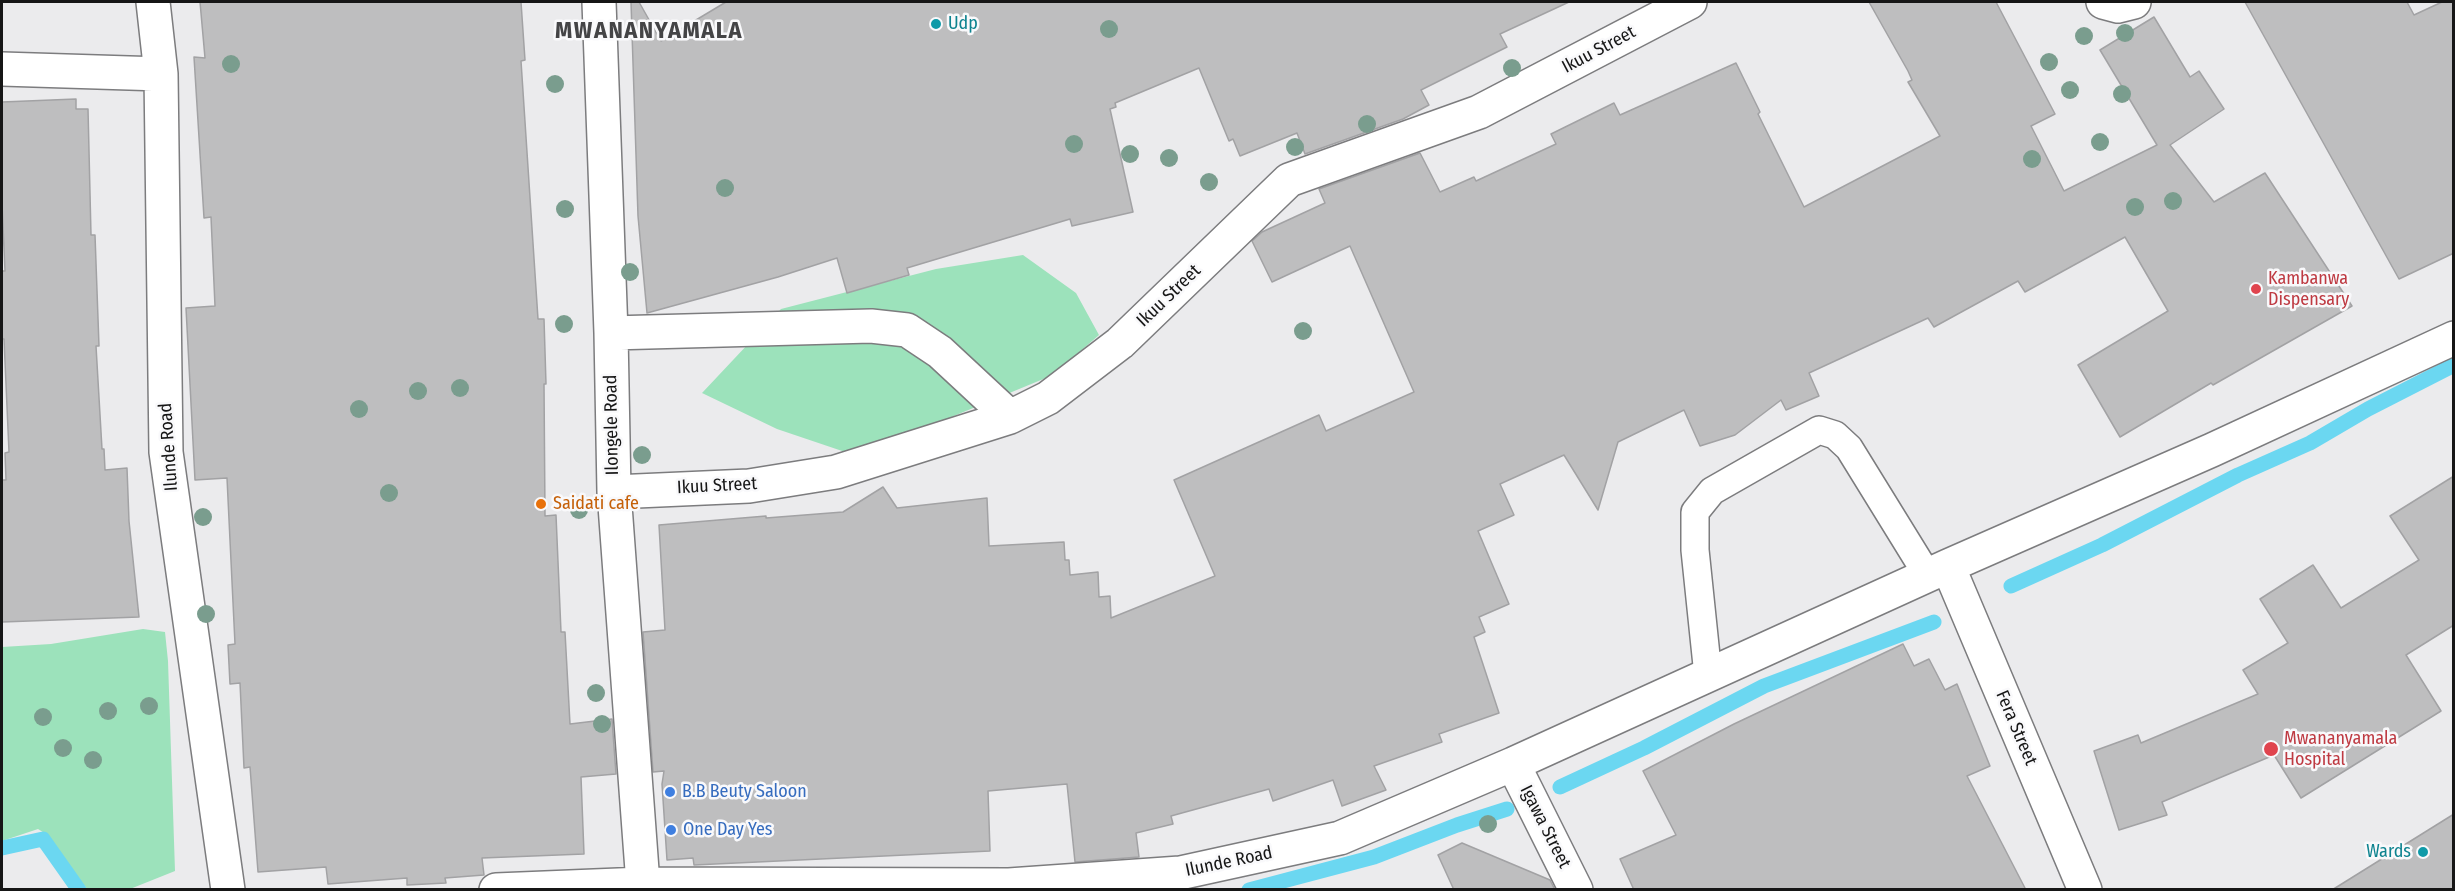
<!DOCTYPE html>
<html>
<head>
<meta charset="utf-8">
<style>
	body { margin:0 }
	#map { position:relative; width:2455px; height:891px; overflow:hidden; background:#ebebed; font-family:"Fira Sans Condensed",sans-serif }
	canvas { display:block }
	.frame { position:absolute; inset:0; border:3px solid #161616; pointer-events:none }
</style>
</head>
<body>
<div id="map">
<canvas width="2455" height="891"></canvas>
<div class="frame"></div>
</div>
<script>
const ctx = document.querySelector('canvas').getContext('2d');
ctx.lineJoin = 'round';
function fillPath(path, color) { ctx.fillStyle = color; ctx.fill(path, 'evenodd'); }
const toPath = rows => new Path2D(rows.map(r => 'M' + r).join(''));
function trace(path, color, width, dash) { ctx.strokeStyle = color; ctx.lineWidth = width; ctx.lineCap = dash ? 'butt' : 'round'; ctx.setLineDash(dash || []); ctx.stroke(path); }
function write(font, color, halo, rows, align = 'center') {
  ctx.font = font + ' "Fira Sans Condensed",sans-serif'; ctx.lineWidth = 5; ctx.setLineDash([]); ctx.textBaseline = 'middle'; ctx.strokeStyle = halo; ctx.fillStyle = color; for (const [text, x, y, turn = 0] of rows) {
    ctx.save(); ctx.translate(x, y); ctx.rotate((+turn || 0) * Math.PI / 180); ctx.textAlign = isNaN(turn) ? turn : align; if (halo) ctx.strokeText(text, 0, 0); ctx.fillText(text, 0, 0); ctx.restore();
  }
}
fillPath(toPath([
	[1023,255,1076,293,1099,335,1053,375,857,456,777,429,702,393,781,309,936,269],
	[143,629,165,632,168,661,175,871,130,889,87,889,46,834,38,829,2,841,2,647,51,644]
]), '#9ce2bb');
trace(toPath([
	[2011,586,2102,545,2238,475,2310,443,2368,409,2454,365],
	[1560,787,1644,748,1764,686,1934,622],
	[2,848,43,839,79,890],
	[1249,890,1374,857,1457,825,1507,809]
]), '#6bd7f1', 15);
const building = toPath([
	[200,2,521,2,525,60,521,61,538,319,544,319,546,384,544,384,545,516,556,515,561,632,565,632,570,724,612,719,616,774,581,777,584,854,482,858,484,875,445,878,446,883,407,885,407,878,328,884,326,867,258,872,250,767,244,768,240,683,230,684,228,645,235,644,227,478,195,480,186,308,215,306,211,217,204,218,194,57,205,58,200,2],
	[631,2,639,2,661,41,726,2,1569,2,1500,34,1507,47,1421,90,1429,105,1403,119,1305,154,1297,133,1240,156,1233,139,1229,141,1199,68,1115,103,1116,107,1110,109,1133,212,1072,226,1070,219,907,268,909,275,847,293,837,258,778,277,647,313,638,216,631,2],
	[1869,2,1996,2,2055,114,2031,126,2064,191,2157,145,2100,50,2154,17,2190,77,2199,71,2224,109,2170,145,2214,202,2265,173,2352,306,2213,385,2211,383,2120,437,2078,365,2168,311,2125,237,2025,292,2018,281,1934,327,1928,318,1809,373,1819,396,1786,410,1781,400,1735,435,1700,446,1684,410,1618,442,1598,510,1564,455,1500,484,1514,515,1478,531,1509,604,1479,617,1485,632,1474,637,1499,713,1439,734,1442,742,1374,766,1386,790,1342,806,1333,780,1273,801,1269,789,1171,816,1173,824,1136,833,1139,857,1075,862,1067,784,988,791,990,851,694,865,693,858,667,860,662,784,664,771,653,772,643,632,665,630,659,525,766,516,766,518,843,512,883,487,897,508,987,498,989,546,1064,542,1065,560,1069,560,1070,575,1098,572,1099,597,1110,596,1111,618,1215,576,1174,480,1319,415,1326,431,1414,392,1350,246,1272,282,1252,241,1262,232,1325,203,1319,189,1420,153,1440,192,1474,177,1476,181,1556,144,1551,134,1614,103,1620,115,1736,63,1760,112,1758,114,1804,207,1940,136,1908,82,1912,80,1908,71,1869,2],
	[2245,2,2407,2,2414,15,2442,2,2454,2,2454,253,2399,279,2245,2],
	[76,99,76,109,88,109,91,235,95,235,99,346,96,346,102,449,104,449,105,470,127,468,129,521,139,617,2,622,2,480,6,480,5,453,9,452,4,339,2,339,2,271,5,271,2,204,2,102,76,99],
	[2454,476,2454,625,2406,655,2441,711,2301,798,2274,755,2162,802,2167,815,2119,830,2094,751,2138,735,2141,743,2258,694,2243,670,2288,643,2260,599,2313,565,2341,608,2419,560,2390,516,2454,476],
	[1903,644,1914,666,1929,659,1945,690,1957,684,1990,766,1967,776,2026,890,1634,890,1620,859,1676,835,1643,771,1734,724,1903,644],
	[2454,814,2454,890,2332,890,2454,814],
	[1462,843,1550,880,1555,890,1454,890,1438,855,1462,843]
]);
fillPath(building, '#bebebf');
trace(building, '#a2a2a4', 1.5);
const service = toPath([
	[1708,675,1695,550,1695,512,1712,491,1819,430,1835,435,1849,448,1928,576]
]);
const minor = toPath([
	[153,2,161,74,166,452,228,890],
	[599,2,611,333,614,492,643,884],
	[2103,2,2118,6,2134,2],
	[2,69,161,74],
	[611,333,871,326,907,330,940,352,1010,417],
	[614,492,749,486,836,472,1010,417,1048,398,1120,343,1289,180,1479,112,1690,2],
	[1948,566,2085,890],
	[1513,764,1576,890],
	[496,890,643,884,1009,885,1180,873,1340,838,1513,764,1948,566,2212,450,2454,338]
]);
trace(service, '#7c7c7e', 30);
trace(minor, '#7c7c7e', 36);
trace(service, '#fff', 27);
trace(minor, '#fff', 33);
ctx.fillStyle = '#7a9d8e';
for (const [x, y] of [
	[1109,29],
	[2125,33],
	[2084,36],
	[2049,62],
	[231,64],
	[1512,68],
	[555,84],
	[2070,90],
	[2122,94],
	[1367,124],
	[2100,142],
	[1074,144],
	[1295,147],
	[1130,154],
	[1169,158],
	[2032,159],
	[1209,182],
	[725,188],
	[2173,201],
	[2135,207],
	[565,209],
	[630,272],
	[564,324],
	[1303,331],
	[460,388],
	[418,391],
	[359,409],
	[642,455],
	[389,493],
	[579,510],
	[203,517],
	[206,614],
	[596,693],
	[149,706],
	[108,711],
	[43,717],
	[602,724],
	[63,748],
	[93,760],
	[1488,824]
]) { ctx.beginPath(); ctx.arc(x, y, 9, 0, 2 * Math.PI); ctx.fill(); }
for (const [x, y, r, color] of [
	[936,24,6,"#0f9aa8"],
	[2256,289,6,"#e0444e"],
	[541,504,6,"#e8710a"],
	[2271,749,8,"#e0444e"],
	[670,792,6,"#3f7fe0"],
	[671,830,6,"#3f7fe0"],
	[2423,852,6,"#0f9aa8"]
]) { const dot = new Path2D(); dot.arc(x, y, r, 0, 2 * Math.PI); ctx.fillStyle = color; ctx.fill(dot); trace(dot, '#f9f9fb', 2); }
write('18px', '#0d838f', '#f9f9fb', [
	["Udp",948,24],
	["Wards",2411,852,"right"]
], 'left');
write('18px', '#161616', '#f9f9fb', [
	["Ikuu Street",1599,50,-28],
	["Ikuu Street",1169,296,-44],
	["Ilongele Road",612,425,-91],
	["Ilunde Road",169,447,-94],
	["Ikuu Street",717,486,-3],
	["Fera Street",2016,728,67],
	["Igawa Street",1545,827,63],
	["Ilunde Road",1229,862,-12]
]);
write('18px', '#be3a42', '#f9f9fb', [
	["Kambanwa",2268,279],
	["Dispensary",2268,300],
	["Mwananyamala",2284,739],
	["Hospital",2284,760]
], 'left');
write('18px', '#c56008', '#f9f9fb', [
	["Saidati cafe",553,504]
], 'left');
write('18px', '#366cbe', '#f9f9fb', [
	["B.B Beuty Saloon",682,792],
	["One Day Yes",683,830]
], 'left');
ctx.letterSpacing = '1.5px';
write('bold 24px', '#444446', '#f9f9fb', [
	["MWANANYAMALA",649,31]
]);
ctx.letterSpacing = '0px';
</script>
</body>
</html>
